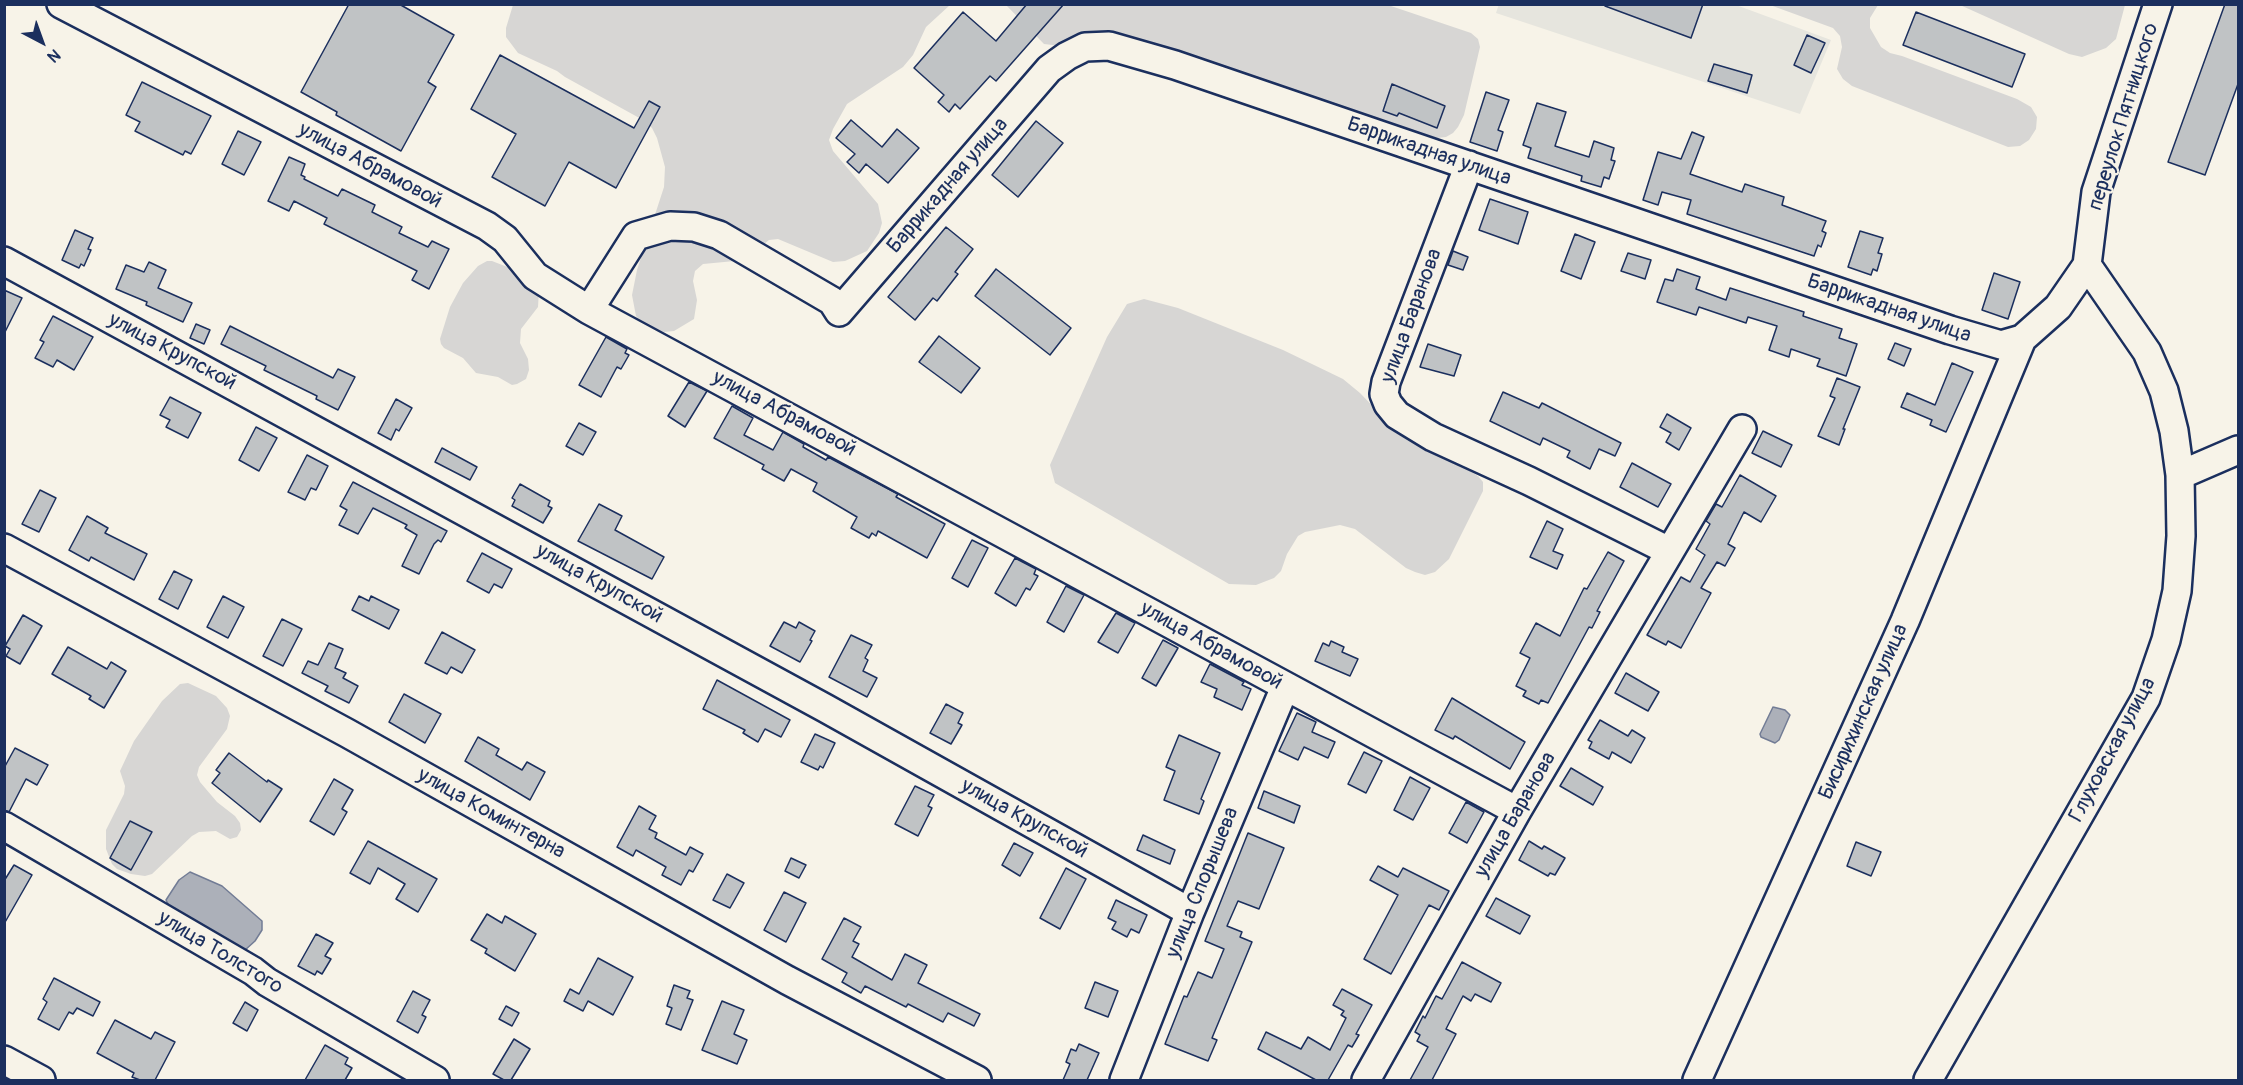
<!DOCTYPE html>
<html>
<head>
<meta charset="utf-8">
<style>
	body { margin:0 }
	#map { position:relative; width:2243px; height:1085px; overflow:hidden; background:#f7f3e8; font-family:Pangolin,sans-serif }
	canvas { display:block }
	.frame { position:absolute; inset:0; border:6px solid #1b2f5e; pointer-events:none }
	.north { position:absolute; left:12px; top:12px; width:60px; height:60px; -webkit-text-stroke:4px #f7f3e8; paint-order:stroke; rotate:139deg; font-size:16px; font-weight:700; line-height:24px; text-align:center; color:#1b2f5e }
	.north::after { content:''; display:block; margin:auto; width:21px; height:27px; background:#1b2f5e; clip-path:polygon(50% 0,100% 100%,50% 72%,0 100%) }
</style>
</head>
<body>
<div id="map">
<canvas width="2243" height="1085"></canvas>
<div class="frame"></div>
<div class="north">N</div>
</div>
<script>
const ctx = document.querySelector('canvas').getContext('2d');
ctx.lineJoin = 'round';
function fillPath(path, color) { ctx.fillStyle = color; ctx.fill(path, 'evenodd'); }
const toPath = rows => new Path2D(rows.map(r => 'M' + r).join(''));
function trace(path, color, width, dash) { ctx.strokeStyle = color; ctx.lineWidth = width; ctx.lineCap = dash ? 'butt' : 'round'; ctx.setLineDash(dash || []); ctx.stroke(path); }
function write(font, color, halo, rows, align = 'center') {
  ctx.font = font + ' Pangolin,sans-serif'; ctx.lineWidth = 4.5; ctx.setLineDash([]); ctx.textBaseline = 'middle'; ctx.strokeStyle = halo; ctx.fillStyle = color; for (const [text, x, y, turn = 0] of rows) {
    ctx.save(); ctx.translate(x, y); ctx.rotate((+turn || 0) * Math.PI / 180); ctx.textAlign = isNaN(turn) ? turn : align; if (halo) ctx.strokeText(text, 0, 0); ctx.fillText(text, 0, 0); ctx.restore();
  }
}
fillPath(toPath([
	[1499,4,1736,5,1831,40,1800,114,1496,13]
]), '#e6e5de');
fillPath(toPath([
	[513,5,950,5,926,27,913,55,903,67,847,104,833,129,829,140,833,151,878,204,882,223,879,233,867,251,845,261,833,262,778,239,769,240,745,260,703,264,695,271,693,281,697,300,694,319,674,331,664,332,643,324,636,316,632,295,637,270,664,187,665,167,657,138,652,128,643,120,565,77,557,71,518,53,506,37,506,28],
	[1006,5,1388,5,1471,33,1478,39,1480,47,1464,115,1458,127,1453,133,1446,137,1437,138,1207,63,1044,44],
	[1770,5,1878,5,1870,18,1870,28,1881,47,1890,53,1902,56,2017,99,2031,107,2037,117,2036,129,2029,140,2020,146,2008,147,1852,86,1843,79,1837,69,1842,47,1840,36,1833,28],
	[1960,5,2125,4,2125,5,2116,39,2106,48,2082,57,2069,54],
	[487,261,492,261,515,270,539,290,538,307,521,329,520,343,528,359,529,370,526,379,517,384,512,385,498,377,476,373,463,358,444,348,441,344,440,339,450,307,463,283,478,266],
	[1144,299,1178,308,1283,350,1343,379,1360,393,1385,419,1478,476,1483,482,1483,491,1449,559,1435,572,1425,575,1415,572,1406,568,1355,529,1340,525,1305,532,1298,536,1287,554,1281,571,1274,578,1256,585,1229,584,1055,483,1050,465,1107,337,1127,304],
	[188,683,216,696,227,708,230,716,227,729,199,767,197,775,200,782,217,802,235,816,240,823,241,830,237,837,230,839,216,831,199,832,192,836,152,874,145,876,131,874,117,869,112,864,106,849,106,830,124,794,125,786,120,771,134,741,162,701,180,684]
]), '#d7d6d4');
const water = toPath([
	[1773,707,1785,710,1790,715,1779,740,1775,743,1761,737,1760,734,1773,707],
	[190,872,222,886,262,921,262,930,255,941,244,951,173,913,166,900,179,880,190,872]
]);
fillPath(water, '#acb0b9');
trace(water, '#727c95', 1.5);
const building = toPath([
	[349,4,399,4,454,35,428,82,436,87,401,151,336,115,337,112,301,92,349,4],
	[1027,4,1064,4,996,81,990,76,960,109,955,104,949,112,938,102,944,95,914,68,963,12,996,41,1027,4],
	[1605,4,1703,4,1691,38,1605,6,1605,4],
	[2225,4,2238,4,2238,84,2205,175,2168,162,2225,4],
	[1916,12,2025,54,2012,87,1903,45,1916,12],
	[1807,35,1825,43,1811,73,1794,65,1807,35],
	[500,55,634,128,649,101,660,107,616,188,569,162,545,206,492,177,516,134,471,109,500,55],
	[1714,64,1752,75,1747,93,1708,81,1714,64],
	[142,82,211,116,191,154,185,151,183,155,135,131,140,122,126,115,142,82],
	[1392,84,1445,106,1437,128,1399,113,1397,116,1383,111,1392,84],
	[1486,92,1509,100,1498,130,1503,132,1497,151,1470,142,1486,92],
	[1537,103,1566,112,1555,146,1589,157,1594,141,1614,148,1611,160,1615,161,1609,179,1604,177,1601,187,1581,181,1582,176,1528,158,1531,148,1523,145,1537,103],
	[851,120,882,147,897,129,919,148,888,183,866,164,859,173,847,162,855,154,836,138,851,120],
	[1036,121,1063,143,1018,197,992,175,1036,121],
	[238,131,261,142,244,175,222,164,238,131],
	[1692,132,1704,137,1690,174,1742,192,1745,184,1784,197,1782,205,1826,221,1822,231,1826,233,1821,247,1818,245,1814,256,1687,214,1691,200,1662,192,1658,205,1643,200,1658,152,1681,159,1692,132],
	[289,157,305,164,301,175,305,177,304,179,338,196,342,189,375,205,372,212,402,227,399,233,428,247,432,241,449,249,429,289,412,280,417,271,324,224,327,218,294,201,289,211,268,201,289,157],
	[1490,199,1528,212,1518,244,1479,230,1490,199],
	[946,227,973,249,955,272,958,274,937,301,933,298,915,320,888,297,946,227],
	[75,230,93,238,88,249,91,250,84,266,81,264,79,268,62,260,75,230],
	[1860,231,1883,238,1878,253,1882,254,1877,271,1873,269,1871,275,1848,267,1860,231],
	[1575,234,1595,242,1581,279,1561,271,1575,234],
	[1453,251,1468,257,1463,270,1448,265,1453,251],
	[1628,253,1651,260,1645,279,1621,271,1628,253],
	[149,262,166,270,158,288,192,303,183,322,146,305,147,302,116,289,126,265,144,272,149,262],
	[996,269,1071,328,1050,355,975,296,996,269],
	[1677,269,1700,277,1696,289,1726,300,1730,288,1804,312,1803,316,1842,329,1839,338,1857,344,1846,376,1817,366,1820,359,1791,349,1789,357,1769,350,1777,326,1748,317,1746,323,1699,307,1696,315,1657,302,1665,279,1673,281,1677,269],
	[1994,273,2020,282,2008,319,1982,310,1994,273],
	[4,290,22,298,4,334,4,290],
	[53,316,93,337,74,370,57,360,53,367,35,358,44,342,40,340,53,316],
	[196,324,210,330,204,344,190,338,196,324],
	[230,326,333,378,338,369,355,377,338,410,316,399,317,396,264,370,266,366,221,344,230,326],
	[939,336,980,368,961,393,919,362,939,336],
	[606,337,627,349,625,353,629,355,621,369,617,367,601,397,579,385,606,337],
	[1895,343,1911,349,1904,366,1888,359,1895,343],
	[1428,344,1461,355,1454,376,1420,367,1428,344],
	[1952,363,1973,372,1946,432,1930,425,1932,420,1901,407,1907,393,1935,405,1952,363],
	[1837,378,1860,387,1843,429,1845,429,1839,445,1818,436,1835,398,1830,396,1837,378],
	[689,382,707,391,685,427,668,416,689,382],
	[1503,392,1539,408,1542,403,1621,443,1615,456,1599,449,1590,469,1567,457,1570,451,1543,438,1540,445,1490,421,1503,392],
	[170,397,201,413,188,438,166,427,170,420,160,415,170,397],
	[396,399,412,408,399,431,396,429,391,440,378,433,396,399],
	[732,406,753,418,744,435,773,450,783,432,804,444,803,447,826,460,828,457,898,494,896,497,945,524,927,558,878,531,876,536,872,533,869,538,851,528,857,517,813,491,817,483,791,469,784,481,762,469,764,465,714,438,732,406],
	[1667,414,1691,428,1679,450,1666,442,1671,433,1660,427,1667,414],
	[579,423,596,432,583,455,566,446,579,423],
	[256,427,277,438,259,471,239,460,256,427],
	[1763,431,1792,445,1781,467,1752,453,1763,431],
	[442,448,477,467,470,480,435,462,442,448],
	[307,455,328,466,316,490,311,488,305,500,288,492,307,455],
	[1632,463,1671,484,1658,507,1620,487,1632,463],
	[1740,475,1776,496,1761,522,1744,512,1728,544,1735,548,1725,566,1717,562,1701,588,1711,593,1681,648,1668,641,1666,645,1647,635,1681,577,1690,582,1705,555,1696,549,1710,524,1706,521,1716,504,1722,507,1740,475],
	[353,482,447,531,441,542,438,540,434,544,419,574,402,566,417,535,405,528,407,525,373,508,358,534,339,525,347,510,340,506,353,482],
	[520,484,550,501,548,506,552,508,543,523,512,506,515,500,512,498,520,484],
	[40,490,56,498,39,532,22,524,40,490],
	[599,504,622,516,615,530,664,557,652,579,578,541,599,504],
	[87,516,108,528,105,533,147,554,134,580,91,557,89,561,69,550,87,516],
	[1547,521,1563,529,1553,551,1563,555,1557,569,1530,557,1547,521],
	[972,540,988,548,968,587,952,578,972,540],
	[1608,552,1624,561,1597,611,1600,612,1592,628,1589,627,1548,703,1541,700,1539,704,1523,696,1526,691,1516,686,1530,658,1520,653,1536,623,1560,636,1584,588,1587,589,1608,552],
	[482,553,512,569,502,588,494,584,489,593,467,581,482,553],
	[1015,558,1036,569,1034,574,1038,576,1030,590,1026,588,1016,606,995,593,1015,558],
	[174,571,192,580,178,609,159,599,174,571],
	[1066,586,1084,595,1064,632,1047,622,1066,586],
	[223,596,244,607,228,638,207,627,223,596],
	[359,596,369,601,371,596,399,610,389,629,352,610,359,596],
	[1116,613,1135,623,1118,653,1098,642,1116,613],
	[23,615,42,626,20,664,6,656,10,649,5,646,23,615],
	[282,619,302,629,283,666,263,656,282,619],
	[784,622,796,628,799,622,815,631,810,640,812,641,800,662,770,646,784,622],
	[442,632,475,650,462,673,451,667,447,674,425,663,442,632],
	[851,635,872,645,865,658,868,660,863,671,877,678,867,697,829,677,851,635],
	[1163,640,1178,648,1156,686,1142,678,1163,640],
	[1331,641,1344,647,1342,652,1358,659,1350,676,1315,661,1323,643,1329,646,1331,641],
	[329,643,343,649,335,668,346,673,343,678,358,686,349,703,325,691,328,686,302,673,308,661,318,665,329,643],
	[68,647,107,669,111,662,126,671,104,708,89,699,91,696,52,674,68,647],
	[1210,664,1244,682,1242,685,1251,689,1242,710,1214,697,1217,689,1201,682,1210,664],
	[1626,673,1659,692,1648,711,1615,693,1626,673],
	[717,680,790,720,781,737,765,729,758,742,743,733,745,730,703,709,717,680],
	[404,694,441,714,425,743,389,722,404,694],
	[1452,698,1525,742,1510,769,1455,736,1453,739,1435,730,1452,698],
	[946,704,963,713,958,723,962,725,951,744,930,733,946,704],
	[1297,713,1316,722,1312,732,1335,742,1328,758,1304,747,1298,760,1279,751,1297,713],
	[1600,720,1628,736,1632,730,1645,738,1631,763,1612,752,1609,759,1589,748,1592,742,1588,740,1600,720],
	[815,734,835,743,823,768,820,766,818,770,801,762,815,734],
	[1179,735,1220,753,1201,799,1204,801,1199,814,1164,800,1175,771,1166,767,1179,735],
	[478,737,499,749,496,755,522,770,527,762,545,772,530,800,465,761,478,737],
	[15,748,48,765,37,785,26,779,9,812,4,810,4,768,15,748],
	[1364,752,1382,761,1366,793,1348,784,1364,752],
	[229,753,267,782,268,780,282,789,260,822,212,783,220,773,216,770,229,753],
	[1571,768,1603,787,1593,805,1560,786,1571,768],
	[1410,777,1430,788,1413,820,1394,810,1410,777],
	[334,779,353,790,342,809,347,812,334,835,310,821,334,779],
	[915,786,934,795,928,806,932,808,918,836,895,824,915,786],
	[1264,791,1300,806,1294,823,1258,808,1264,791],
	[1466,802,1484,812,1467,843,1449,833,1466,802],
	[639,806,656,816,649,829,657,833,655,838,686,855,690,847,703,854,693,872,689,870,681,885,662,875,666,867,636,850,633,856,617,847,639,806],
	[130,821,152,832,131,870,110,858,130,821],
	[1248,833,1284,848,1259,909,1238,901,1227,926,1242,932,1240,937,1252,942,1212,1038,1217,1040,1208,1061,1165,1044,1184,996,1187,997,1198,972,1212,978,1224,949,1205,941,1248,833],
	[1143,835,1175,850,1170,864,1137,850,1143,835],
	[368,841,437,879,418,912,396,899,405,884,378,868,370,884,350,873,368,841],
	[1529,841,1542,849,1544,846,1565,858,1555,875,1550,873,1548,876,1519,860,1529,841],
	[1856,842,1881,852,1871,876,1847,866,1856,842],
	[1014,843,1033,853,1020,876,1002,865,1014,843],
	[791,858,806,865,799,878,785,871,791,858],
	[14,865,32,875,4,924,4,881,14,865],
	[1378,866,1398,877,1403,868,1449,891,1439,910,1429,905,1391,974,1364,959,1398,895,1370,880,1378,866],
	[1066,868,1086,879,1060,929,1040,918,1066,868],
	[727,874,744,883,730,908,713,900,727,874],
	[784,892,806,903,786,942,764,930,784,892],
	[1496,898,1530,916,1520,934,1486,916,1496,898],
	[1116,900,1147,915,1139,933,1131,929,1127,937,1112,929,1116,922,1108,918,1116,900],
	[487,914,502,923,505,916,536,934,515,971,485,953,487,949,471,940,487,914],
	[844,918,861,927,853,941,859,944,852,957,892,980,905,954,927,965,918,983,980,1014,974,1026,948,1013,943,1022,908,1004,906,1007,865,986,861,993,842,982,847,973,822,959,844,918],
	[316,934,333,943,325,956,331,959,322,974,317,971,315,975,298,966,316,934],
	[598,958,633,977,613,1015,588,1001,583,1011,564,1001,570,989,579,994,598,958],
	[1462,962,1501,983,1491,1002,1475,994,1471,1001,1463,996,1446,1029,1456,1034,1432,1080,1410,1080,1428,1047,1417,1041,1420,1035,1415,1032,1423,1016,1425,1018,1436,996,1442,999,1462,962],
	[54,978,100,1002,93,1016,77,1008,73,1014,69,1012,59,1030,38,1019,47,1002,43,999,54,978],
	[1095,982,1118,991,1108,1017,1085,1008,1095,982],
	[674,985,690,991,687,998,693,1000,681,1030,666,1024,672,1008,667,1006,674,985],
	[1342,989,1372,1005,1356,1034,1359,1035,1352,1047,1348,1045,1328,1080,1316,1080,1258,1049,1266,1032,1301,1049,1308,1037,1330,1050,1346,1018,1341,1015,1344,1011,1333,1005,1342,989],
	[413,991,430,1000,422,1015,426,1017,418,1033,397,1021,413,991],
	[722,1001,744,1010,734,1034,747,1040,737,1064,702,1050,722,1001],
	[245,1002,258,1010,247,1031,233,1023,245,1002],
	[506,1006,519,1013,512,1026,499,1019,506,1006],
	[115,1020,151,1039,155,1032,175,1042,155,1080,140,1080,132,1077,134,1073,97,1053,115,1020],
	[514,1039,530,1049,511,1080,504,1080,493,1074,514,1039],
	[1079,1044,1099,1053,1087,1080,1063,1080,1070,1064,1066,1062,1071,1049,1076,1051,1079,1044],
	[325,1045,348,1058,345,1064,352,1068,345,1080,305,1080,325,1045]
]);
fillPath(building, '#c0c3c5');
trace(building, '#1b2f5e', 1.5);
const minor = toPath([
	[61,4,487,226,505,239,535,276,589,310,1517,811],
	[1469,165,1386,382,1384,394,1388,404,1397,415,1433,437,1529,481,1669,551],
	[4,261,825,708,1190,912],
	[589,310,636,236,670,226,694,227,719,235,832,301,839,312,1049,69,1067,56,1085,47,1109,46,1175,65,1950,330,2001,345,2022,339,2058,307,2087,265,2096,192,2158,4],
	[2180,475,2238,450],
	[4,548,347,733,787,980,977,1080],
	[4,826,253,971,267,982,435,1080],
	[4,1060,41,1080],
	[1124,1080,1190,912,1285,687],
	[1366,1080,1517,811,1742,429],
	[1697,1080,1905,621,2022,339],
	[1928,1080,2146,698,2166,640,2177,591,2181,536,2180,475,2174,431,2164,391,2147,352,2087,265]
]);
trace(minor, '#1b2f5e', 32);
trace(minor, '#f7f3e8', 27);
write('21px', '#1b2f5e', '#f7f3e8', [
	["переулок Пятницкого",2124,117,-73],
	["Баррикадная улица",1429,152,19],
	["улица Абрамовой",370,166,28],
	["Баррикадная улица",948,186,-49],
	["Баррикадная улица",1889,309,19],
	["улица Баранова",1412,316,-70],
	["улица Крупской",172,352,28],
	["улица Абрамовой",784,414,28],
	["улица Крупской",599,584,29],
	["улица Абрамовой",1211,646,29],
	["Бисирихинская улица",1864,712,-66],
	["Глуховская улица",2113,750,-62],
	["улица Коминтерна",491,814,29],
	["улица Баранова",1516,815,-60],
	["улица Крупской",1024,819,29],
	["улица Спорышева",1203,883,-68],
	["улица Толстого",220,953,31]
]);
</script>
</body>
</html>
